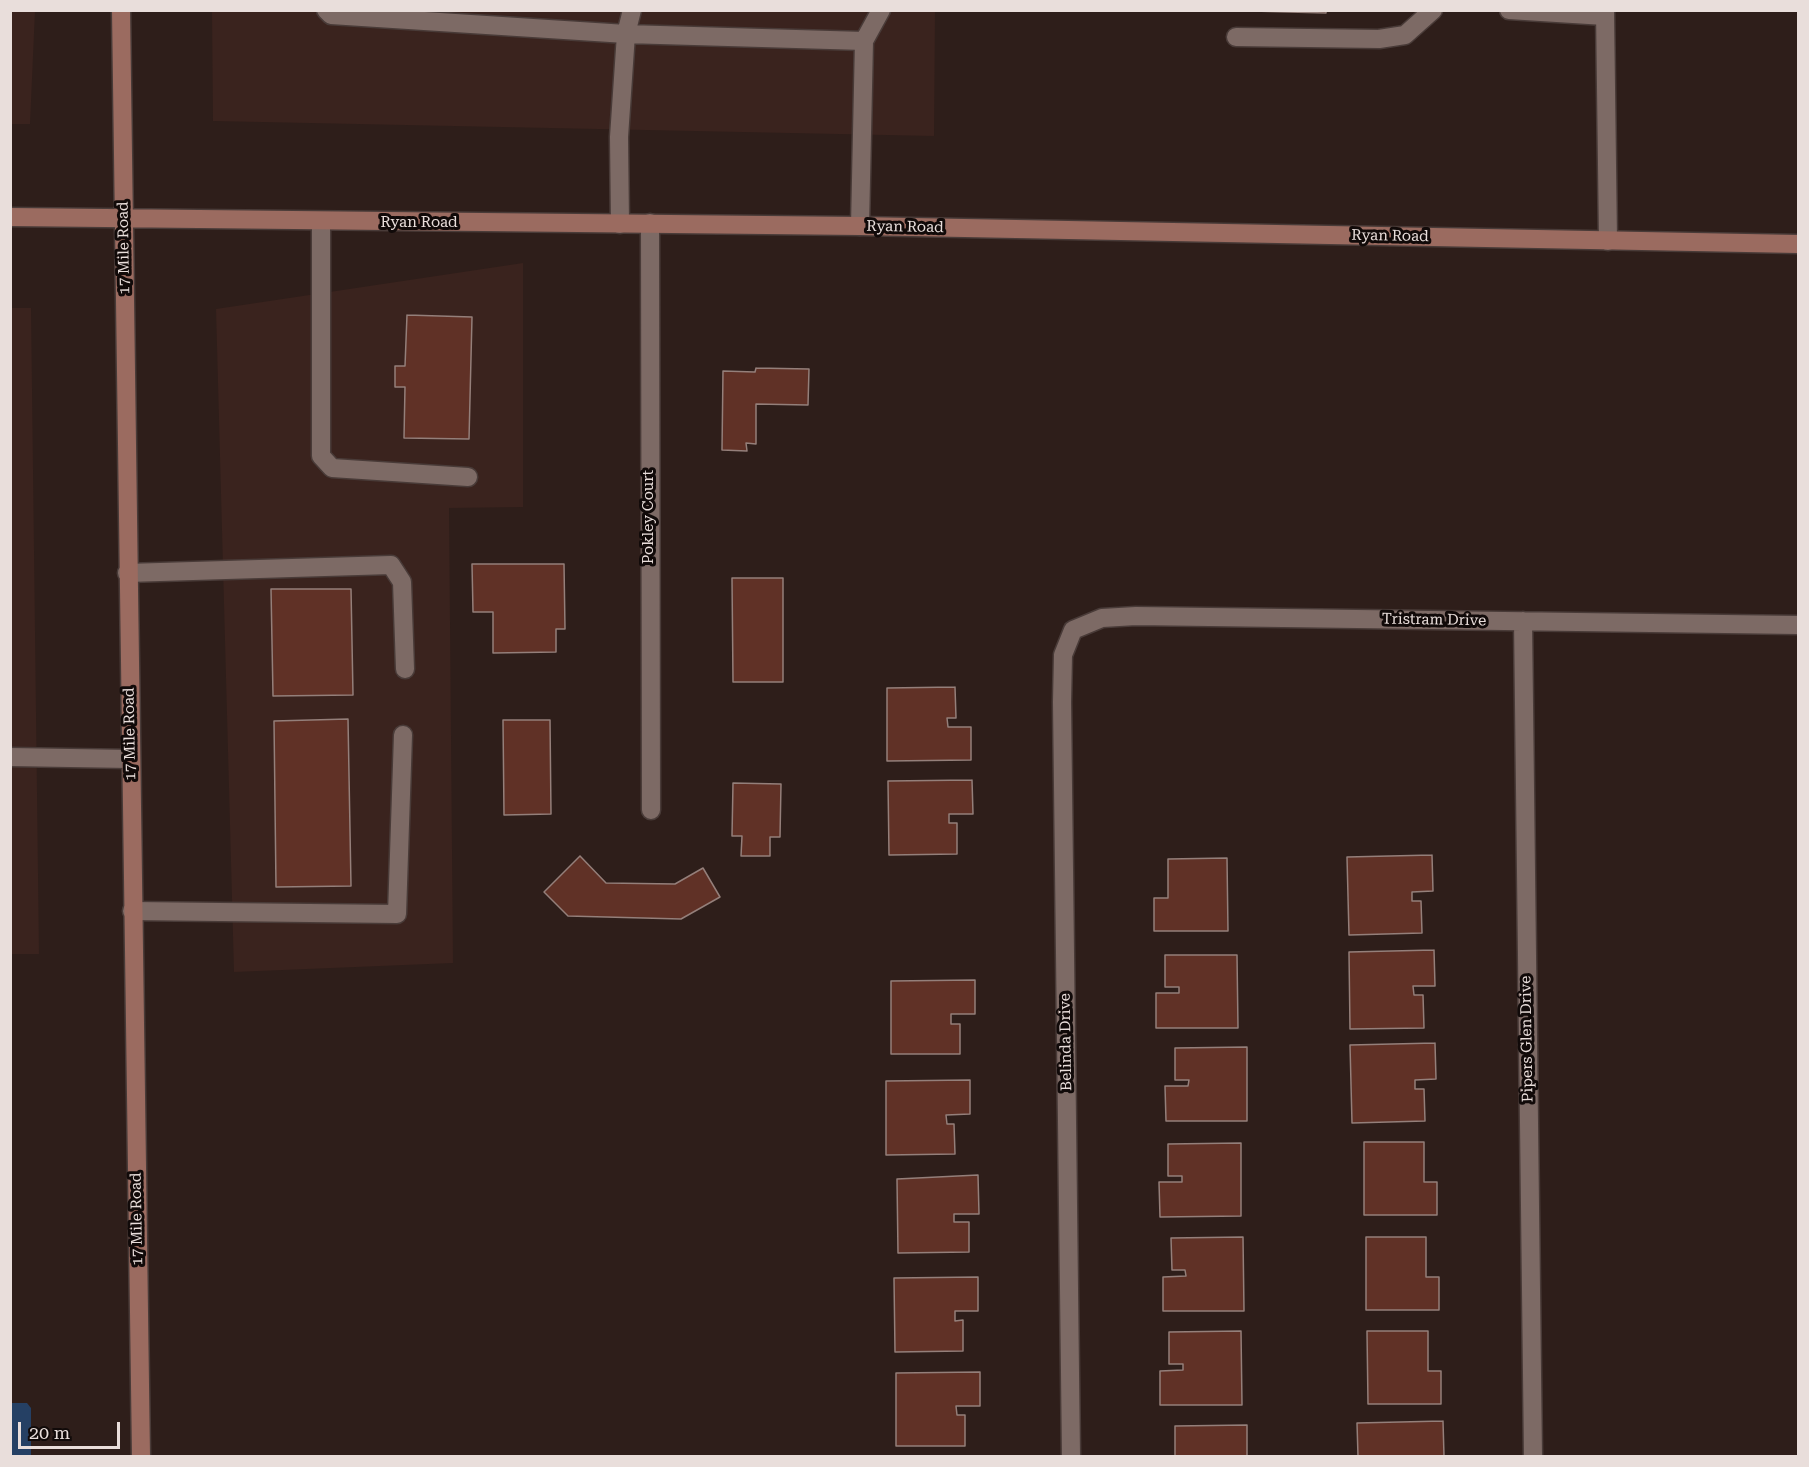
<!DOCTYPE html>
<html>
<head>
<meta charset="utf-8">
<style>
	body { margin:0 }
	#map { position:relative; width:1809px; height:1467px; overflow:hidden; background:#2e1e1a; font-family:"Roboto Serif",serif }
	canvas { display:block }
	.frame { position:absolute; inset:0; border:12px solid #e9dedb; pointer-events:none }
	.scale { position:absolute; left:18px; top:1422px; width:102px; height:27px; box-sizing:border-box; border:3px solid #e9dedb; border-top:0; padding-left:8px; font-size:18px; line-height:21px; white-space:nowrap; color:#e9dedb; -webkit-text-stroke:4px #110a09; paint-order:stroke }
</style>
</head>
<body>
<div id="map">
<canvas width="1809" height="1467"></canvas>
<div class="frame"></div>
<div class="scale">20 m</div>
</div>
<script>
const ctx = document.querySelector('canvas').getContext('2d');
ctx.lineJoin = 'round';
function fillPath(path, color) { ctx.fillStyle = color; ctx.fill(path, 'evenodd'); }
const toPath = rows => new Path2D(rows.map(r => 'M' + r).join(''));
function trace(path, color, width, dash) { ctx.strokeStyle = color; ctx.lineWidth = width; ctx.lineCap = dash ? 'butt' : 'round'; ctx.setLineDash(dash || []); ctx.stroke(path); }
function write(font, color, halo, rows, align = 'center') {
  ctx.font = font + ' "Roboto Serif",serif'; ctx.lineWidth = 6; ctx.setLineDash([]); ctx.textBaseline = 'middle'; ctx.strokeStyle = halo; ctx.fillStyle = color; for (const [text, x, y, turn = 0] of rows) {
    ctx.save(); ctx.translate(x, y); ctx.rotate((+turn || 0) * Math.PI / 180); ctx.textAlign = isNaN(turn) ? turn : align; if (halo) ctx.strokeText(text, 0, 0); ctx.fillText(text, 0, 0); ctx.restore();
  }
}
fillPath(toPath([
	[11,10,35,11,30,124,11,124],
	[212,11,935,11,934,136,213,121],
	[523,263,523,507,449,508,453,963,234,972,216,309],
	[10,308,31,308,39,954,11,954]
]), '#3a231e');
fillPath(toPath([
	[11,1403,27,1403,31,1408,31,1456,11,1456]
]), '#254064');
const building = toPath([
	[1252,10,1326,10,1326,13,1252,11,1252,10],
	[407,315,472,317,469,439,404,438,405,387,395,387,395,366,405,366,407,315],
	[756,368,809,369,808,405,756,404,756,444,746,443,747,451,722,450,723,371,755,372,756,368],
	[472,564,564,564,565,629,556,629,556,652,493,653,493,612,473,612,472,564],
	[732,578,783,578,783,682,733,682,732,578],
	[271,589,351,589,353,695,273,696,271,589],
	[955,687,956,718,947,718,948,727,971,727,971,760,887,761,887,688,955,687],
	[348,719,351,886,276,887,274,721,348,719],
	[503,720,550,720,551,814,504,815,503,720],
	[972,780,973,814,949,814,949,823,957,823,957,854,889,855,888,781,972,780],
	[733,783,781,784,780,837,770,837,770,856,741,856,742,836,732,836,733,783],
	[1432,855,1433,891,1412,892,1412,901,1421,901,1422,933,1349,935,1347,857,1432,855],
	[580,856,606,883,675,884,703,868,720,897,681,919,568,916,544,892,580,856],
	[1227,858,1228,931,1154,931,1154,898,1168,898,1168,859,1227,858],
	[1434,950,1435,986,1413,986,1414,995,1423,995,1424,1028,1350,1029,1349,952,1434,950],
	[1165,955,1237,955,1238,1028,1156,1028,1156,993,1179,993,1179,987,1165,987,1165,955],
	[975,980,975,1014,951,1014,951,1024,960,1024,960,1054,891,1054,891,981,975,980],
	[1435,1043,1436,1079,1415,1080,1415,1089,1424,1089,1425,1121,1352,1123,1350,1045,1435,1043],
	[1247,1047,1247,1121,1166,1121,1165,1086,1188,1086,1189,1080,1175,1080,1175,1048,1247,1047],
	[970,1080,970,1114,946,1115,947,1124,954,1124,955,1154,886,1155,886,1081,970,1080],
	[1364,1142,1424,1142,1424,1182,1437,1182,1437,1215,1364,1215,1364,1142],
	[1241,1143,1241,1216,1160,1217,1159,1182,1182,1182,1182,1176,1168,1176,1168,1144,1241,1143],
	[978,1175,979,1214,954,1214,954,1222,969,1222,969,1252,898,1253,897,1179,978,1175],
	[1243,1237,1244,1311,1163,1311,1163,1277,1186,1276,1185,1270,1172,1270,1171,1238,1243,1237],
	[1366,1237,1426,1237,1426,1277,1439,1277,1439,1310,1366,1310,1366,1237],
	[978,1277,978,1311,955,1311,955,1321,963,1320,963,1351,895,1352,894,1278,978,1277],
	[1241,1331,1242,1405,1160,1405,1160,1371,1183,1370,1183,1364,1169,1364,1169,1332,1241,1331],
	[1367,1331,1428,1331,1428,1371,1441,1371,1441,1404,1368,1404,1367,1331],
	[980,1372,980,1406,956,1406,957,1415,965,1415,965,1446,896,1446,896,1373,980,1372],
	[1443,1421,1444,1456,1358,1456,1357,1423,1443,1421],
	[1247,1425,1247,1456,1175,1456,1175,1426,1247,1425]
]);
fillPath(building, '#603126');
trace(building, '#947f7a', 1.5);
const service = toPath([
	[326,10,331,15,626,34,632,10],
	[1509,10,1605,16],
	[1605,10,1608,241],
	[1236,37,1379,39,1405,35,1433,10],
	[321,221,321,456,332,468,468,477],
	[620,224,619,137,626,34,864,41,881,10],
	[860,226,864,41],
	[127,573,391,565,402,582,405,669],
	[10,757,130,759],
	[132,911,397,914,403,735]
]);
const minor = toPath([
	[650,223,651,810],
	[1523,621,1533,1456],
	[1071,1456,1062,702,1063,655,1073,630,1102,618,1136,616,1798,625]
]);
const secondary = toPath([
	[121,10,141,1456],
	[10,217,860,226,1798,244]
]);
trace(service, '#493b38', 21);
trace(minor, '#493b38', 21);
trace(secondary, '#493b38', 21);
trace(service, '#7d6a65', 18);
trace(minor, '#7d6a65', 18);
trace(secondary, '#9b6b60', 18);
write('15px', '#e9dedb', '#110a09', [
	["Ryan Road",419,223],
	["Ryan Road",905,227,1],
	["Ryan Road",1390,236,1],
	["17 Mile Road",124,248,-91],
	["Pokley Court",649,517,-90],
	["Tristram Drive",1434,620,1],
	["17 Mile Road",130,734,-91],
	["Pipers Glen Drive",1527,1039,-91],
	["Belinda Drive",1066,1042,-91],
	["17 Mile Road",137,1219,-91]
]);
</script>
</body>
</html>
